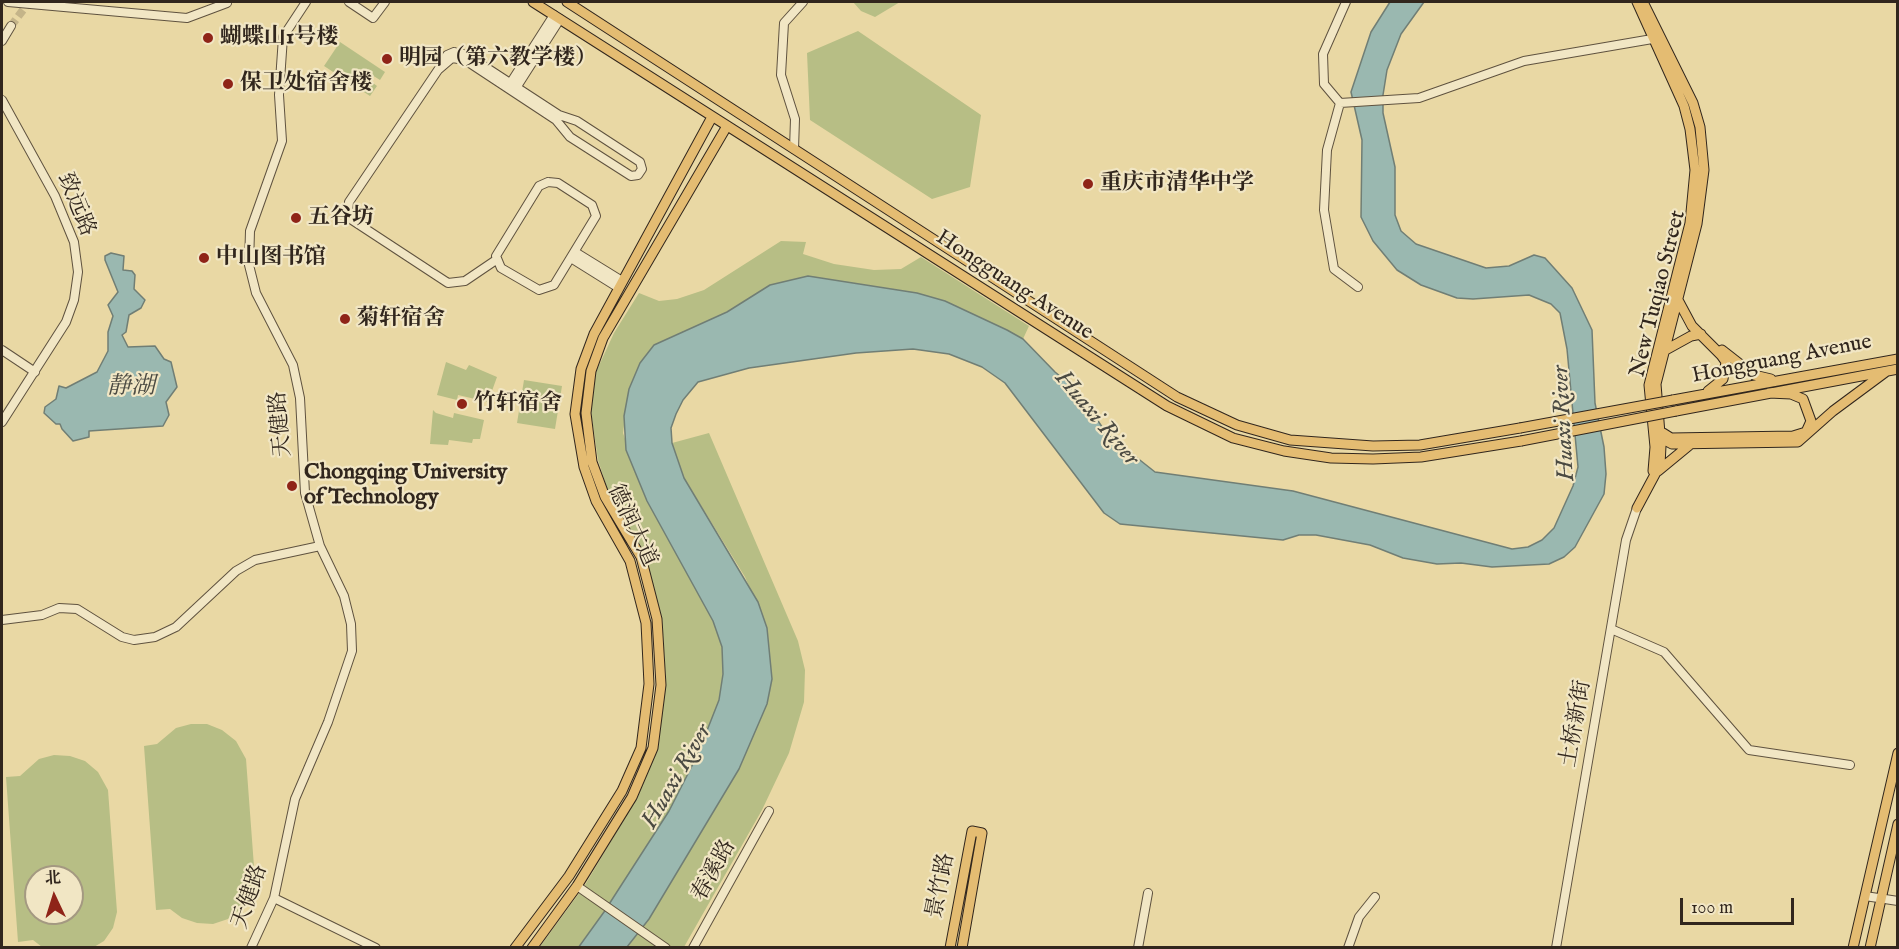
<!DOCTYPE html>
<html>
<head>
<meta charset="utf-8">
<style>
	body { margin:0 }
	#map { position:relative; width:1899px; height:949px; overflow:hidden; background:#e9d8a4; font-family:"IM FELL English","Noto Serif SC",serif }
	canvas { display:block }
	.frame { position:absolute; inset:0; border:3px solid #31261d; pointer-events:none }
	.north { position:absolute; left:24px; top:865px; width:60px; height:60px; box-sizing:border-box; background:#f1e6c4; border:2px solid #a49981; border-radius:50%; rotate:356deg; font-size:16px; font-weight:700; line-height:24px; text-align:center; color:#31261d }
	.north::after { content:''; display:block; margin:auto; width:21px; height:27px; background:#8f2418; clip-path:polygon(50% 0,100% 100%,50% 72%,0 100%) }
	.scale { position:absolute; left:1680px; top:898px; width:114px; height:27px; box-sizing:border-box; border:3px solid #31261d; border-top:0; padding-left:8px; font-size:18px; line-height:21px; white-space:nowrap; color:#31261d; -webkit-text-stroke:4px #f1e6c4; paint-order:stroke }
</style>
</head>
<body>
<div id="map">
<canvas width="1899" height="949"></canvas>
<div class="frame"></div>
<div class="north">北</div>
<div class="scale">100 m</div>
</div>
<script>
const ctx = document.querySelector('canvas').getContext('2d');
ctx.lineJoin = 'round';
function fillPath(path, color) { ctx.fillStyle = color; ctx.fill(path, 'evenodd'); }
const toPath = rows => new Path2D(rows.map(r => 'M' + r).join(''));
function trace(path, color, width, dash) { ctx.strokeStyle = color; ctx.lineWidth = width; ctx.lineCap = dash ? 'butt' : 'round'; ctx.setLineDash(dash || []); ctx.stroke(path); }
function write(font, color, halo, rows, align = 'center') {
  ctx.font = font + ' "IM FELL English","Noto Serif SC",serif'; ctx.lineWidth = 4.5; ctx.setLineDash([]); ctx.textBaseline = 'middle'; ctx.strokeStyle = halo; ctx.fillStyle = color; for (const [text, x, y, turn = 0] of rows) {
    ctx.save(); ctx.translate(x, y); ctx.rotate((+turn || 0) * Math.PI / 180); ctx.textAlign = isNaN(turn) ? turn : align; if (halo) ctx.strokeText(text, 0, 0); ctx.fillText(text, 0, 0); ctx.restore();
  }
}
fillPath(toPath([
	[853,2,900,2,875,17,861,11],
	[858,31,981,115,970,187,932,199,810,120,807,53],
	[340,42,385,72,380,80,372,75,369,80,377,86,370,96,324,66],
	[781,241,806,242,803,254,834,264,874,270,901,269,921,257,1029,326,1023,339,945,301,917,293,808,276,770,285,727,312,654,345,640,363,629,389,623,433,647,501,713,621,722,647,723,674,719,700,697,756,669,811,604,912,578,947,539,948,585,885,636,799,657,748,666,683,662,618,644,555,609,494,598,460,591,412,596,372,614,333,639,293,659,301,677,299,704,290],
	[446,362,466,370,469,365,497,377,488,402,458,395,457,400,437,395],
	[524,380,562,386,555,429,517,423],
	[433,410,436,413,453,418,454,413,484,420,480,439,473,439,472,443,449,440,448,445,430,444],
	[709,433,798,641,805,670,804,702,789,753,762,810,684,947,627,948,649,919,739,769,772,679,767,628,745,577,684,478,672,443],
	[191,724,207,724,222,730,236,741,246,759,255,880,250,896,241,909,228,919,213,924,197,923,182,918,170,909,156,910,144,746,157,744,176,728],
	[54,755,70,756,85,761,98,772,108,790,117,912,113,928,104,941,94,947,42,947,33,940,18,942,6,777,20,776,39,759],
	[36,877,72,877,72,913,36,913]
]), '#b7be85');
const water = toPath([
	[1390,2,1424,2,1401,34,1387,70,1383,95,1383,113,1395,167,1395,215,1401,231,1416,244,1486,268,1509,266,1534,255,1545,258,1572,288,1592,330,1595,403,1604,447,1606,474,1604,494,1575,547,1564,557,1549,564,1492,567,1461,563,1437,564,1403,558,1370,545,1316,535,1299,535,1283,540,1120,524,1104,513,1005,383,982,367,949,354,913,349,856,353,749,368,698,382,683,400,676,414,671,428,672,443,684,478,758,602,767,628,772,679,767,704,739,769,649,919,627,947,578,948,604,912,669,811,697,756,719,700,723,674,722,647,713,621,647,501,626,450,624,416,629,389,640,363,654,345,727,312,770,285,808,276,917,293,945,301,1007,330,1023,339,1055,372,1076,389,1107,434,1155,472,1293,491,1512,549,1528,547,1542,540,1554,528,1573,486,1578,467,1567,349,1560,313,1551,304,1529,295,1473,299,1457,298,1421,285,1397,270,1373,241,1361,217,1362,140,1351,92,1371,32,1390,2],
	[111,253,124,256,123,270,132,271,135,275,134,289,145,300,141,308,129,315,126,332,122,335,128,347,155,346,164,359,171,362,177,387,166,402,169,415,163,426,89,431,89,437,73,441,62,429,60,424,56,424,44,413,45,407,56,399,59,386,66,388,97,372,108,351,108,332,113,316,108,305,118,292,105,260,105,256,111,253]
]);
fillPath(water, '#9ab8b0');
trace(water, '#707e75', 1.5);
trace(toPath([
	[11,26,29,2]
]), '#c4b489', 8, [8, 4]);
const minor = toPath([
	[8,2,187,18,227,3],
	[349,2,373,18,385,2],
	[1346,2,1323,54,1324,84,1340,103,1327,150,1324,210,1334,269,1358,287],
	[2,41,11,26],
	[454,52,467,55,559,115,577,121,640,162,642,169,638,175,631,176,570,137,556,120,465,60,452,58,438,70,447,55,454,52],
	[438,70,349,202,348,213,352,220,448,283,465,281,496,260],
	[508,87,554,15],
	[514,91,560,19],
	[2,100,55,196,74,242,78,272,74,300,66,322,2,422],
	[1340,103,1419,98,1524,61,1658,38],
	[794,149,795,119,781,75,784,23,803,2],
	[548,182,558,183,592,205,596,216,554,285,539,290,501,268,496,256,539,186,548,182],
	[575,252,622,281],
	[571,258,619,288],
	[2,350,35,372],
	[2,620,42,615,59,608,77,609,122,637,134,640,155,637,176,627,236,571,255,560,320,546],
	[1611,629,1664,652,1749,750,1850,765],
	[577,886,666,948],
	[1865,896,1898,901],
	[274,898,376,948],
	[251,948,274,898,295,799,328,722,352,651,351,624,344,596,320,546,305,493,300,398,293,365,256,293,249,265,250,231,282,141,279,95,283,37,306,2],
	[693,948,769,811],
	[1138,948,1148,893],
	[1348,948,1359,917,1375,897],
	[1556,948,1626,540,1637,508]
]);
const major = toPath([
	[533,2,1167,406,1233,438,1284,451,1331,458,1373,459,1421,457,1521,441],
	[567,2,1177,397,1237,425,1290,440,1373,446,1420,445,1520,428],
	[1637,2,1684,106,1690,129,1695,170,1690,223,1649,385,1655,447,1653,471],
	[1677,298,1692,326,1721,355,1726,362,1723,379,1708,391],
	[1722,350,1754,375,1771,379],
	[1662,352,1691,336,1701,334],
	[1673,400,1898,359],
	[1676,411,1898,369],
	[1663,433,1671,438,1793,436,1806,432,1811,421,1803,399,1791,394,1769,393],
	[1659,437,1672,444,1798,442,1833,411,1887,371],
	[1658,471,1692,443],
	[1637,508,1660,465,1661,446,1656,384,1697,224,1704,170,1700,127,1693,103,1643,2],
	[515,948,569,876,622,791,641,748,649,684,646,623,630,561,596,501,584,467,575,414,581,369,594,334,712,117],
	[532,948,577,886,632,797,653,748,661,685,657,619,641,557,605,497,592,462,586,413,591,371,603,338,727,126],
	[950,948,972,831,982,833,962,948],
	[1853,948,1898,753],
	[1870,948,1898,824]
]);
trace(minor, '#5f523f', 10);
trace(major, '#31261d', 11);
trace(minor, '#f1e6c4', 8);
trace(major, '#e4bc72', 9);
const majorBridge = toPath([
	[1520,428,1673,400],
	[1521,441,1676,411]
]);
trace(majorBridge, '#31261d', 11, []);
trace(majorBridge, '#e4bc72', 9);
for (const [x, y, r, color] of [
	[208,38,6,"#8f2418"],
	[387,59,6,"#8f2418"],
	[228,84,6,"#8f2418"],
	[1088,184,6,"#8f2418"],
	[296,218,6,"#8f2418"],
	[204,258,6,"#8f2418"],
	[345,319,6,"#8f2418"],
	[462,404,6,"#8f2418"],
	[292,486,6,"#8f2418"]
]) { const dot = new Path2D(); dot.arc(x, y, r, 0, 2 * Math.PI); ctx.fillStyle = color; ctx.fill(dot); trace(dot, '#f1e6c4', 2); }
write('bold 22px', '#31261d', '#f1e6c4', [
	["蝴蝶山1号楼",220,38],
	["明园（第六教学楼）",399,59],
	["保卫处宿舍楼",240,84],
	["重庆市清华中学",1100,184],
	["五谷坊",308,218],
	["中山图书馆",216,258],
	["菊轩宿舍",357,319],
	["竹轩宿舍",474,404],
	["Chongqing University",304,473],
	["of Technology",304,498]
], 'left');
write('22px', '#31261d', '#f1e6c4', [
	["致远路",75,205,68],
	["Hongguang Avenue",1014,286,33],
	["New Tuqiao Street",1659,294,-76],
	["Hongguang Avenue",1782,360,-11],
	["天健路",282,424,-95],
	["德润大道",631,526,65],
	["土桥新街",1577,724,-80],
	["春溪路",715,871,-61],
	["景竹路",942,886,-79],
	["天健路",251,897,-71]
]);
write('italic 24px', '#4b4a42', '#f1e6c4', [
	["静湖",131,388],
	["Huaxi River",1096,419,50],
	["Huaxi River",1565,423,-93],
	["Huaxi River",678,777,-60]
]);
</script>
</body>
</html>
